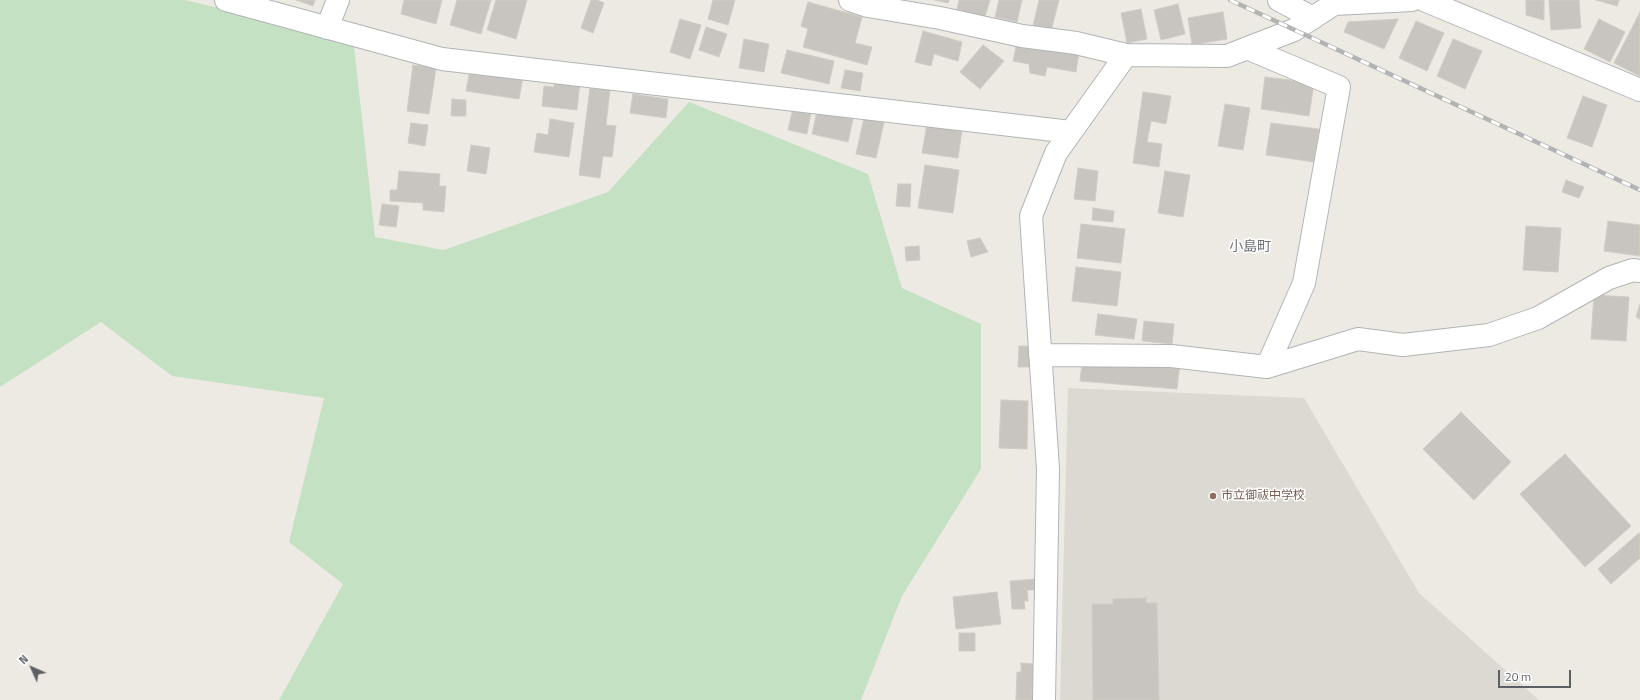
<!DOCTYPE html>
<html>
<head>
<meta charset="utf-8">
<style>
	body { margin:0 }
	#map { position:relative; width:1640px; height:700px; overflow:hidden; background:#edeae4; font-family:"Titillium Web",sans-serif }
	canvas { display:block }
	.north { position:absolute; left:12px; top:648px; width:40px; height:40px; -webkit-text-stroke:3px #fff; paint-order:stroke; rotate:315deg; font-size:11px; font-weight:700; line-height:16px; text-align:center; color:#5c5f63 }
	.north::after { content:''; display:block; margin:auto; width:14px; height:18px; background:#5c5f63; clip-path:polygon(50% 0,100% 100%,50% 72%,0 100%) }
	.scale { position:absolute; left:1498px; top:670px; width:73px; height:18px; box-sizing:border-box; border:2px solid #5c5f63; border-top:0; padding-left:5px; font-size:12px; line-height:14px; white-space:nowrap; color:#5c5f63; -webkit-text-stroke:3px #fff; paint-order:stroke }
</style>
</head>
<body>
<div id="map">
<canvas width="1640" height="700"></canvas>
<div class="north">N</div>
<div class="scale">20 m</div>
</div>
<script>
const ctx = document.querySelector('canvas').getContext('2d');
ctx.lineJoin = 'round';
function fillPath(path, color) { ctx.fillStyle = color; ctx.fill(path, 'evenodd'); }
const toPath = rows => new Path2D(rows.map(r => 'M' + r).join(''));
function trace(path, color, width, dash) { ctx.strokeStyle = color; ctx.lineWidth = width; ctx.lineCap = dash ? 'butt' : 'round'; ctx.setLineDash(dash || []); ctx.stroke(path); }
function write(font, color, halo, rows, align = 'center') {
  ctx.font = font + ' "Titillium Web","Noto Sans JP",sans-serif'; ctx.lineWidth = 3; ctx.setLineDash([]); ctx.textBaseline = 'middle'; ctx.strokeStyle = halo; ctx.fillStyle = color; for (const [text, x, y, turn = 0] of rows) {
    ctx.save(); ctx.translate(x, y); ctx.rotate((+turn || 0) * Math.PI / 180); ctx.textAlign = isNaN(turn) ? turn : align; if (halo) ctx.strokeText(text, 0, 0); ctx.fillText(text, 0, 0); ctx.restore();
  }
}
fillPath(toPath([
	[1068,388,1304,398,1419,593,1539,700,1060,700]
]), '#dcd9d2');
fillPath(toPath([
	[0,0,185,0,252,16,354,46,375,237,444,250,608,192,689,102,868,174,902,288,981,324,981,469,902,596,861,700,279,700,343,584,289,542,324,398,172,376,101,322,0,387]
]), '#c4e1c3');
const building = toPath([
	[296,0,315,0,313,6,296,0],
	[404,0,442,0,436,24,401,14,404,0],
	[457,0,491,0,481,34,450,25,457,0],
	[496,0,527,0,516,39,487,30,496,0],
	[591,0,597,0,604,3,593,33,581,28,591,0],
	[713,0,735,0,728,25,708,19,713,0],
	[935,0,949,0,948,3,935,0],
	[959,0,990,0,985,17,957,9,959,0],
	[999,0,1022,0,1017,22,995,17,999,0],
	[1039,0,1059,0,1051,31,1033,26,1039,0],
	[1526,0,1544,0,1544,20,1526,15,1526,0],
	[1549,0,1579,0,1581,28,1551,30,1549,0],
	[1596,0,1619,0,1617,6,1596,0],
	[808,2,862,17,855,43,872,47,867,65,803,47,808,29,801,26,808,2],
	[1178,4,1185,34,1161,40,1154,10,1178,4],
	[1141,9,1147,39,1127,43,1121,13,1141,9],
	[1223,12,1227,39,1192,45,1188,18,1223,12],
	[1640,12,1640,76,1614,63,1640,12],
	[680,19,701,25,690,59,670,52,680,19],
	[1398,19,1384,49,1344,32,1348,22,1398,19],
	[1599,19,1625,32,1610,62,1584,49,1599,19],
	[1416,21,1444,33,1427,71,1399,58,1416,21],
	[706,27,727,34,719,57,699,50,706,27],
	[923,31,962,42,958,61,934,54,931,66,915,62,923,31],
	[744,39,769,44,764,72,739,68,744,39],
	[1453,39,1482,51,1465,89,1437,76,1453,39],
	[1017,42,1079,52,1076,72,1047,67,1045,76,1030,73,1029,64,1013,61,1017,42],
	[983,45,1004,61,980,89,960,72,983,45],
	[787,50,834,61,829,84,781,73,787,50],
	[413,65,436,68,429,114,407,111,413,65],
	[470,69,523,77,519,99,466,91,470,69],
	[845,70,863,73,860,91,841,88,845,70],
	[1265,77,1314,83,1309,116,1261,109,1265,77],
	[555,80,580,82,577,110,542,106,544,86,554,87,555,80],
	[590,88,610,90,606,125,616,126,612,157,603,156,600,178,579,175,590,88],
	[1143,92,1171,96,1166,124,1151,121,1147,142,1162,144,1159,167,1133,163,1143,92],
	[633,94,668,99,666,118,630,113,633,94],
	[1583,96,1607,105,1592,147,1567,138,1583,96],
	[452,99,466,100,466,116,451,116,452,99],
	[1225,104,1250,108,1243,150,1218,146,1225,104],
	[793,108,811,112,807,134,788,130,793,108],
	[817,112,853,119,848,142,812,134,817,112],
	[864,118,884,122,876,158,856,154,864,118],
	[550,119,574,123,569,157,534,152,537,133,548,135,550,119],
	[411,123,428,125,425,146,408,143,411,123],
	[1271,123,1319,129,1314,162,1266,155,1271,123],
	[927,124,962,130,958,158,922,153,927,124],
	[471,145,490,148,486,174,467,171,471,145],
	[925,165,959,170,953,213,918,208,925,165],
	[1078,168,1098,171,1095,201,1074,199,1078,168],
	[399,171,440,174,439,186,446,186,444,212,423,210,423,203,390,201,390,190,397,190,399,171],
	[1165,171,1190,175,1183,217,1158,213,1165,171],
	[1566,180,1584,187,1579,198,1562,192,1566,180],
	[898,184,911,184,910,207,896,206,898,184],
	[382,204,399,206,396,227,379,225,382,204],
	[1093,208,1114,211,1113,222,1092,220,1093,208],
	[1608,221,1640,225,1640,256,1604,251,1608,221],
	[1081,224,1125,229,1121,263,1077,258,1081,224],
	[1526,226,1561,228,1558,272,1523,270,1526,226],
	[980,238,988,252,971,257,967,241,980,238],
	[919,246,920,260,906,261,905,247,919,246],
	[1076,267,1121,272,1117,306,1072,301,1076,267],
	[1594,295,1629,297,1626,341,1591,339,1594,295],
	[1640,304,1640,319,1636,317,1640,304],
	[1098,314,1137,319,1134,339,1095,335,1098,314],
	[1144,321,1174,324,1172,344,1142,341,1144,321],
	[1019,346,1033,346,1032,367,1018,367,1019,346],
	[1083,354,1180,363,1177,389,1080,381,1083,354],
	[1001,400,1028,401,1027,449,999,448,1001,400],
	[1461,412,1511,462,1474,500,1423,449,1461,412],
	[1565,454,1631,526,1585,567,1520,494,1565,454],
	[1639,533,1640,535,1640,558,1611,584,1598,569,1639,533],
	[1036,579,1037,590,1027,590,1028,601,1024,601,1025,609,1012,609,1010,581,1036,579],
	[997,592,1001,624,956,629,953,597,997,592],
	[1146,598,1146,603,1157,603,1159,700,1093,700,1092,604,1113,604,1113,599,1146,598],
	[959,633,975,633,975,651,959,651,959,633],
	[1021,663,1033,664,1032,700,1016,700,1017,672,1021,672,1021,663]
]);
fillPath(building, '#c8c5c0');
trace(building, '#d0ccc3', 1);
const minor = toPath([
	[226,0,442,59,1071,132],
	[850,0,868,6,940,18,1022,36,1076,43,1126,55,1227,56,1294,30,1334,4,1412,0],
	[1279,0,1313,18],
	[1424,0,1640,90],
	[327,28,338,0],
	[1247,48,1339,87,1304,283,1267,367],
	[1040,355,1171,356,1267,367,1358,339,1403,345,1489,335,1538,318,1609,278,1633,270,1640,271],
	[1044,700,1048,469,1031,216,1056,153,1126,55]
]);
trace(minor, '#b1b4b7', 24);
trace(minor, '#fff', 22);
const rail = toPath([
	[1230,0,1640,190]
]);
trace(rail, '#b2b3b3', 4.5);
trace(rail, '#fff', 3, [9]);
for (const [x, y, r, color] of [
	[1213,496,4,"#8d6e63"]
]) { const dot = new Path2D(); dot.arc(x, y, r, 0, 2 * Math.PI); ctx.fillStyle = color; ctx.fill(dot); trace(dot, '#fff', 1.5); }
write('12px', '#785e54', '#fff', [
	["市立御祓中学校",1221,496]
], 'left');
write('14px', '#6d7174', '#fff', [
	["小島町",1250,248]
]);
</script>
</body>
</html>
